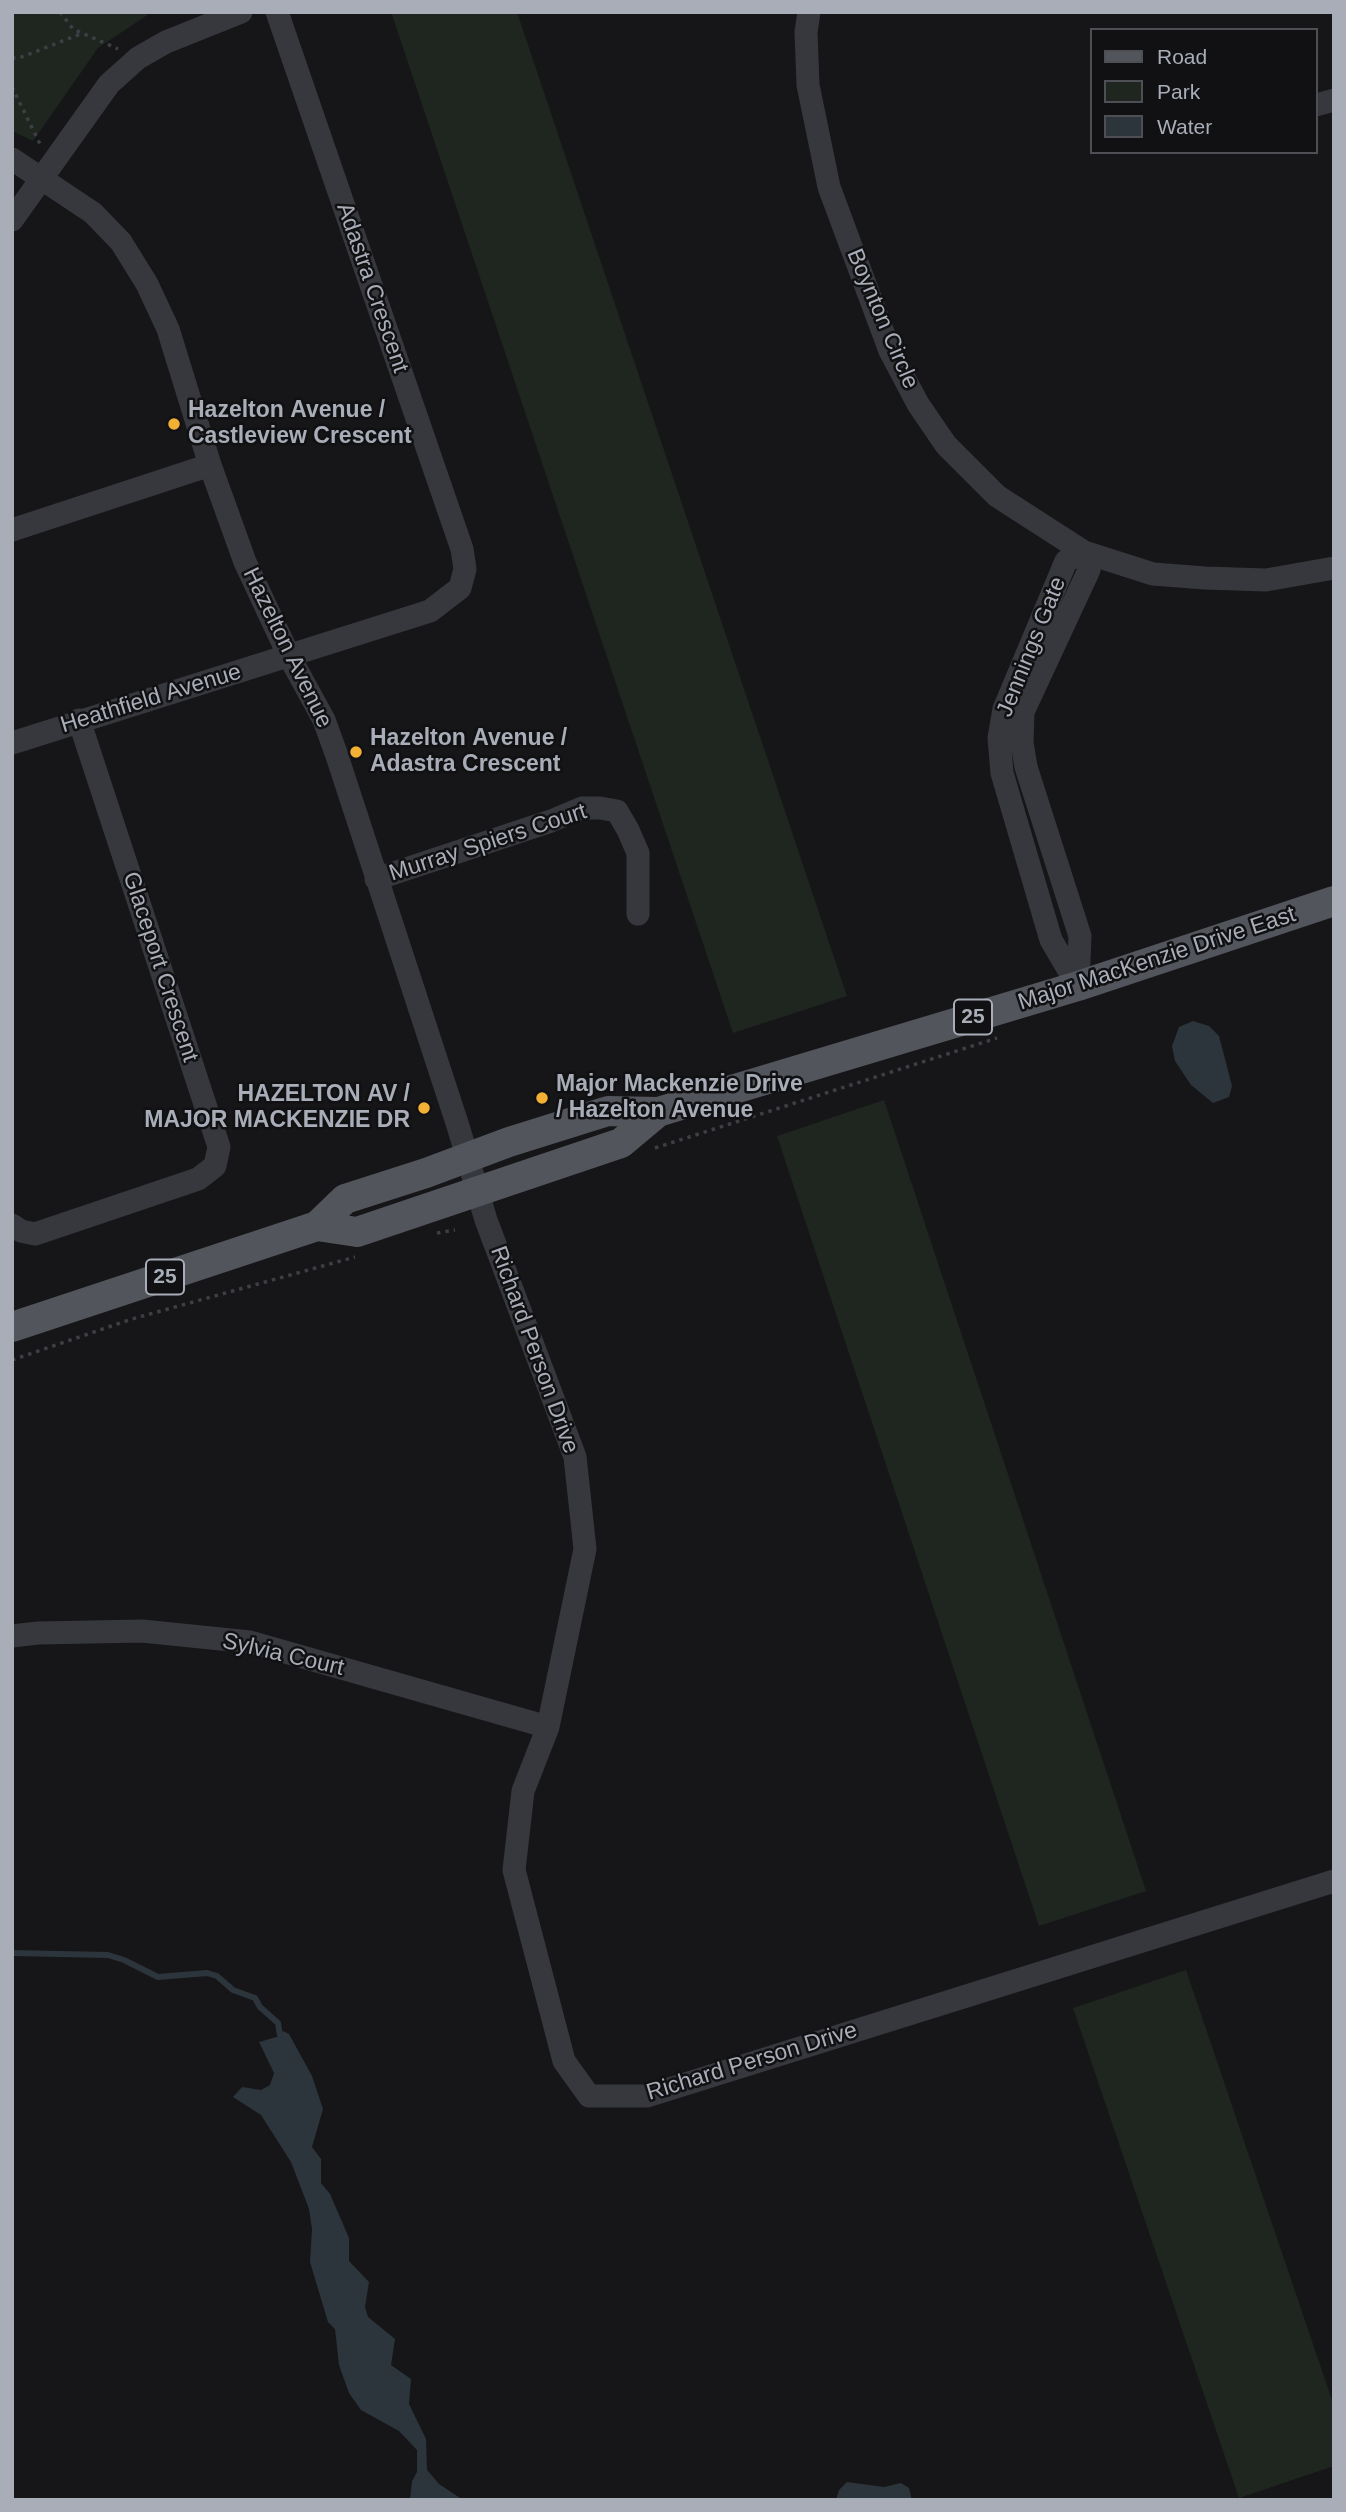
<!DOCTYPE html>
<html>
<head>
<meta charset="utf-8">
<style>
	body { margin:0 }
	#map { position:relative; width:1346px; height:2512px; overflow:hidden; background:#161618; font-family:Arial,sans-serif }
	canvas { display:block }
	.frame { position:absolute; inset:0; border:14px solid #a8adb8; pointer-events:none }
	.legend { position:absolute; left:1090px; top:28px; width:228px; height:126px; box-sizing:border-box; background:#111113; border:2px solid #4d4f55; margin:0; padding:9px 12px; list-style:none; font-size:21px; color:#a8adb8 }
	.legend li { display:flex; align-items:center; gap:14px; height:35px }
	.legend b { width:35px; border:2px solid #4d4f55 }
</style>
</head>
<body>
<div id="map">
<canvas width="1346" height="2512"></canvas>
<div class="frame"></div>
<ul class="legend">
<li><b style="height:9px;background:#53555c"></b>Road</li>
<li><b style="height:19px;background:#1e261f"></b>Park</li>
<li><b style="height:19px;background:#2c353c"></b>Water</li>
</ul>
</div>
<script>
const ctx = document.querySelector('canvas').getContext('2d');
ctx.lineJoin = 'round';
function fillPath(path, color) { ctx.fillStyle = color; ctx.fill(path, 'evenodd'); }
const toPath = rows => new Path2D(rows.map(r => 'M' + r).join(''));
function trace(path, color, width, dash) { ctx.strokeStyle = color; ctx.lineWidth = width; ctx.lineCap = dash ? 'butt' : 'round'; ctx.setLineDash(dash || []); ctx.stroke(path); }
function write(font, color, halo, rows, align = 'center') {
  ctx.font = font + ' Arial,sans-serif'; ctx.lineWidth = 5; ctx.setLineDash([]); ctx.textBaseline = 'middle'; ctx.strokeStyle = halo; ctx.fillStyle = color; for (const [text, x, y, turn = 0] of rows) {
    ctx.save(); ctx.translate(x, y); ctx.rotate((+turn || 0) * Math.PI / 180); ctx.textAlign = isNaN(turn) ? turn : align; if (halo) ctx.strokeText(text, 0, 0); ctx.fillText(text, 0, 0); ctx.restore();
  }
}
fillPath(toPath([
	[12,12,152,12,98,48,33,141,12,131],
	[391,12,517,12,847,996,733,1033],
	[884,1100,1146,1891,1039,1926,777,1136],
	[1186,1970,1334,2406,1334,2466,1239,2498,1073,2008]
]), '#1e261f');
fillPath(toPath([
	[1193,1021,1209,1026,1219,1036,1232,1086,1229,1097,1213,1103,1191,1085,1175,1061,1172,1046,1179,1027],
	[283,2031,289,2034,312,2076,323,2109,312,2147,321,2159,321,2183,330,2194,349,2238,349,2261,369,2282,365,2307,368,2317,395,2339,391,2365,411,2379,409,2404,426,2439,427,2470,439,2484,463,2500,410,2500,412,2481,417,2472,417,2450,399,2431,361,2410,349,2393,339,2365,335,2329,328,2322,310,2262,312,2229,309,2209,291,2162,261,2115,233,2097,242,2087,261,2090,270,2085,274,2073,259,2042,280,2036],
	[847,2482,884,2487,901,2483,909,2488,912,2500,836,2500,839,2490]
]), '#2c353c');
trace(toPath([
	[12,1953,108,1955,124,1960,158,1977,207,1973,217,1976,233,1990,255,1998,260,2007,278,2023,280,2035]
]), '#2c353c', 6);
trace(toPath([
	[60,12,73,29,118,49],
	[12,58,19,58,83,33],
	[12,87,40,144],
	[655,1148,997,1038],
	[437,1233,455,1230],
	[12,1360,132,1319,355,1257]
]), '#3d3f44', 3.5, [3.5, 5]);
trace(toPath([
	[809,12,806,32,808,85,829,187,890,351,918,404,946,445,997,496,1084,552,1153,574,1205,578,1266,580,1334,568],
	[1316,105,1334,100],
	[12,159,93,213,121,242,147,284,168,329,210,465,245,562,289,656,324,720,336,753,458,1126,486,1220,575,1457,585,1549,548,1727,523,1791,514,1870,564,2061,589,2096,647,2096,1334,1881],
	[12,220,109,84,138,58,166,42,241,12],
	[12,530,210,465],
	[12,743,430,611,460,588,465,569,462,549,277,12],
	[376,879,551,821,582,808,600,808,617,811,628,830,638,853,638,914],
	[1078,986,1051,940,1002,773,999,738,1004,709,1066,561,1084,552],
	[1078,986,1080,936,1026,767,1022,743,1023,712,1089,570,1084,552],
	[12,1225,21,1231,35,1234,198,1179,215,1166,219,1147,79,720],
	[12,1636,38,1633,142,1631,250,1642,548,1727]
]), '#37383d', 23);
trace(toPath([
	[317,1226,345,1199,426,1173,509,1142,608,1111,658,1112,1078,986,1334,901],
	[12,1327,317,1226,357,1232,621,1143,658,1112]
]), '#53555c', 30);
for (const [x, y, r, color] of [
	[174,424,7,"#f2b134"],
	[356,752,7,"#f2b134"],
	[542,1098,7,"#f2b134"],
	[424,1108,7,"#f2b134"]
]) { const dot = new Path2D(); dot.arc(x, y, r, 0, 2 * Math.PI); ctx.fillStyle = color; ctx.fill(dot); trace(dot, '#111113', 2.5); }
for (const [x, y, w] of [
	[973,1017,38],
	[165,1277,38]
]) { const box = new Path2D(); box.roundRect(x - w / 2, y - 17.5, w, 35, 5); ctx.fillStyle = '#111113'; ctx.fill(box); trace(box, '#a8adb8', 2); }
write('bold 21px', '#a8adb8', null, [
	["25",973,1017],
	["25",165,1277]
]);
write('23px', '#a8adb8', '#111113', [
	["Adastra Crescent",372,288,71],
	["Boynton Circle",882,319,67],
	["Jennings Gate",1032,647,-68],
	["Hazelton Avenue",287,648,64],
	["Heathfield Avenue",151,699,-17],
	["Murray Spiers Court",488,843,-18],
	["Major MacKenzie Drive East",1157,959,-18],
	["Glaceport Crescent",160,967,72],
	["Richard Person Drive",534,1350,70],
	["Sylvia Court",283,1655,13],
	["Richard Person Drive",752,2062,-17]
]);
write('bold 23px', '#a8adb8', '#111113', [
	["Hazelton Avenue /",188,411],
	["Castleview Crescent",188,437],
	["Hazelton Avenue /",370,739],
	["Adastra Crescent",370,765],
	["Major Mackenzie Drive",556,1085],
	["/ Hazelton Avenue",556,1111],
	["HAZELTON AV /",410,1095,"right"],
	["MAJOR MACKENZIE DR",410,1121,"right"]
], 'left');
</script>
</body>
</html>
